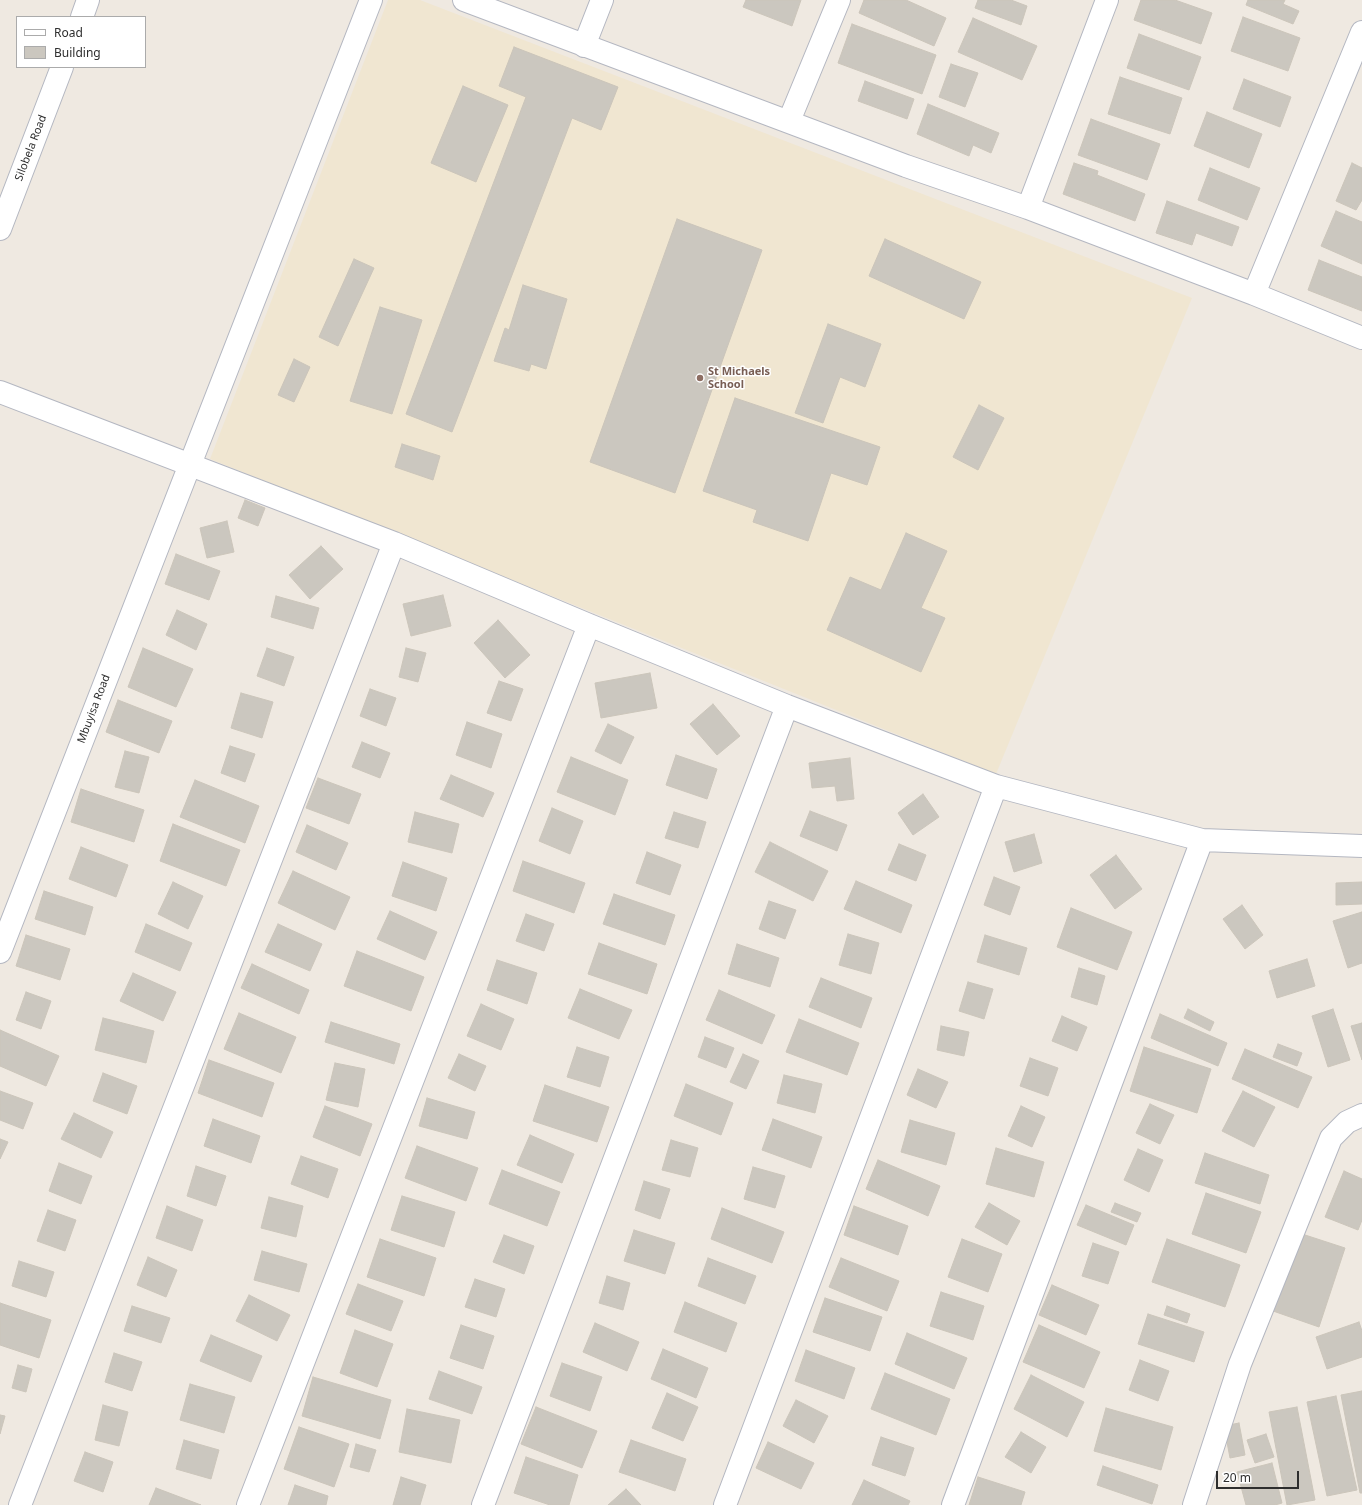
<!DOCTYPE html>
<html>
<head>
<meta charset="utf-8">
<style>
	body { margin:0 }
	#map { position:relative; width:1362px; height:1505px; overflow:hidden; background:#efe9e1; font-family:"Noto Sans",sans-serif }
	canvas { display:block }
	.legend { position:absolute; left:16px; top:16px; width:130px; height:52px; box-sizing:border-box; background:#fff; border:1px solid #ababab; margin:0; padding:5px 7px; list-style:none; font-size:12px; color:#2e2e2e }
	.legend li { display:flex; align-items:center; gap:8px; height:20px }
	.legend b { width:20px; border:1px solid #ababab }
	.scale { position:absolute; left:1216px; top:1471px; width:83px; height:18px; box-sizing:border-box; border:2px solid #2e2e2e; border-top:0; padding-left:5px; font-size:12px; line-height:14px; white-space:nowrap; color:#2e2e2e; -webkit-text-stroke:3px #fff; paint-order:stroke }
</style>
</head>
<body>
<div id="map">
<canvas width="1362" height="1505"></canvas>
<ul class="legend">
<li><b style="height:5px;background:#fff"></b>Road</li>
<li><b style="height:11px;background:#cbc7bf"></b>Building</li>
</ul>
<div class="scale">20 m</div>
</div>
<script>
const ctx = document.querySelector('canvas').getContext('2d');
ctx.lineJoin = 'round';
function fillPath(path, color) { ctx.fillStyle = color; ctx.fill(path, 'evenodd'); }
const toPath = rows => new Path2D(rows.map(r => 'M' + r).join(''));
function trace(path, color, width, dash) { ctx.strokeStyle = color; ctx.lineWidth = width; ctx.lineCap = dash ? 'butt' : 'round'; ctx.setLineDash(dash || []); ctx.stroke(path); }
function write(font, color, halo, rows, align = 'center') {
  ctx.font = font + ' "Noto Sans",sans-serif'; ctx.lineWidth = 3; ctx.setLineDash([]); ctx.textBaseline = 'middle'; ctx.strokeStyle = halo; ctx.fillStyle = color; for (const [text, x, y, turn = 0] of rows) {
    ctx.save(); ctx.translate(x, y); ctx.rotate((+turn || 0) * Math.PI / 180); ctx.textAlign = isNaN(turn) ? turn : align; if (halo) ctx.strokeText(text, 0, 0); ctx.fillText(text, 0, 0); ctx.restore();
  }
}
fillPath(toPath([
	[388,0,420,0,1192,298,996,774,210,459]
]), '#f0e6d1');
const building = toPath([
	[746,0,801,0,792,26,743,7,746,0],
	[864,0,906,0,946,18,934,46,859,13,864,0],
	[978,0,1011,0,1027,6,1021,25,975,8,978,0],
	[1141,0,1175,0,1212,13,1201,44,1134,20,1141,0],
	[1248,0,1285,0,1283,4,1299,11,1293,24,1246,5,1248,0],
	[1243,17,1300,38,1288,71,1231,51,1243,17],
	[973,18,1037,46,1022,80,958,52,973,18],
	[852,24,936,55,922,94,838,63,852,24],
	[1139,34,1201,57,1189,90,1127,68,1139,34],
	[514,47,618,87,601,130,572,118,452,432,406,414,526,97,499,86,514,47],
	[951,64,978,73,965,107,939,97,951,64],
	[1120,77,1182,98,1170,134,1108,114,1120,77],
	[1244,79,1291,97,1280,127,1233,109,1244,79],
	[865,81,914,99,907,119,858,101,865,81],
	[463,86,508,105,476,182,431,163,463,86],
	[928,104,999,133,991,153,973,145,969,156,917,134,928,104],
	[1207,112,1262,134,1249,168,1194,146,1207,112],
	[1091,119,1160,144,1147,180,1078,155,1091,119],
	[1074,163,1098,171,1097,175,1145,194,1135,221,1063,194,1074,163],
	[1352,163,1362,168,1362,200,1356,210,1336,201,1352,163],
	[1210,168,1260,188,1247,220,1198,200,1210,168],
	[1167,201,1239,227,1232,246,1196,233,1192,245,1156,233,1167,201],
	[1336,211,1362,222,1362,264,1321,246,1336,211],
	[677,219,762,250,675,493,590,462,677,219],
	[885,239,981,282,964,319,869,276,885,239],
	[354,259,374,268,338,346,319,337,354,259],
	[1319,260,1362,277,1362,311,1308,290,1319,260],
	[523,285,567,299,546,369,531,364,529,371,494,361,505,328,509,330,523,285],
	[380,307,422,320,392,414,350,401,380,307],
	[828,324,881,344,865,387,840,377,823,423,795,413,828,324],
	[294,359,310,367,294,402,278,395,294,359],
	[735,398,880,447,867,485,831,473,808,541,753,522,757,510,703,491,735,398],
	[979,405,1004,418,978,470,953,457,979,405],
	[402,444,440,456,433,480,395,467,402,444],
	[245,500,265,508,258,526,238,518,245,500],
	[227,521,234,552,207,558,200,528,227,521],
	[906,533,947,551,921,608,945,618,921,672,827,630,850,577,881,590,906,533],
	[321,546,343,569,310,599,289,575,321,546],
	[176,554,220,571,209,600,165,584,176,554],
	[443,595,451,626,411,636,403,604,443,595],
	[276,596,319,608,313,629,271,617,276,596],
	[177,610,207,624,196,650,166,635,177,610],
	[498,620,530,655,505,678,474,643,498,620],
	[143,648,193,669,176,707,128,687,143,648],
	[267,648,294,657,284,686,257,676,267,648],
	[406,648,426,653,418,682,399,677,406,648],
	[650,673,657,708,601,718,595,683,650,673],
	[499,681,523,689,511,721,487,713,499,681],
	[370,689,396,698,386,726,360,716,370,689],
	[241,693,273,702,262,738,231,728,241,693],
	[118,700,172,721,159,753,106,732,118,700],
	[713,704,740,736,717,755,690,724,713,704],
	[467,722,502,734,491,768,456,755,467,722],
	[608,724,634,737,621,764,595,751,608,724],
	[362,742,390,753,380,778,352,767,362,742],
	[230,746,255,754,245,782,221,773,230,746],
	[125,751,149,757,139,793,115,787,125,751],
	[676,755,717,769,707,799,666,785,676,755],
	[571,757,628,780,615,815,557,792,571,757],
	[850,758,854,799,837,801,835,786,812,788,809,763,850,758],
	[451,775,494,793,483,817,440,799,451,775],
	[318,778,361,794,349,824,306,808,318,778],
	[195,780,259,806,245,843,180,817,195,780],
	[81,789,144,810,134,842,71,822,81,789],
	[923,794,939,817,913,835,898,813,923,794],
	[552,808,583,821,570,854,539,841,552,808],
	[810,811,847,825,837,851,800,836,810,811],
	[415,812,459,824,452,853,408,842,415,812],
	[674,812,706,822,698,848,665,838,674,812],
	[173,824,240,850,226,886,160,861,173,824],
	[307,825,348,843,336,870,296,852,307,825],
	[1034,834,1042,863,1014,872,1005,842,1034,834],
	[770,842,828,871,813,901,755,872,770,842],
	[899,844,926,855,916,881,888,870,899,844],
	[81,847,128,865,116,897,69,879,81,847],
	[647,852,681,865,670,895,636,883,647,852],
	[1116,855,1142,889,1115,909,1090,875,1116,855],
	[523,861,585,883,574,913,513,891,523,861],
	[403,862,447,878,436,911,392,896,403,862],
	[293,871,350,897,335,930,278,903,293,871],
	[994,877,1020,887,1010,915,984,905,994,877],
	[856,881,912,905,901,933,844,909,856,881],
	[173,882,203,896,188,929,158,914,173,882],
	[1362,882,1362,904,1336,905,1336,883,1362,882],
	[44,891,93,907,85,935,35,919,44,891],
	[614,894,675,915,665,945,603,924,614,894],
	[769,901,796,910,785,939,759,929,769,901],
	[1242,905,1263,935,1245,949,1223,919,1242,905],
	[1071,908,1132,932,1117,970,1057,947,1071,908],
	[390,911,437,932,425,960,377,939,390,911],
	[1362,912,1362,963,1348,968,1333,921,1362,912],
	[526,914,554,924,544,951,516,941,526,914],
	[146,924,192,943,180,971,135,952,146,924],
	[278,924,322,944,310,971,265,952,278,924],
	[848,934,879,943,871,974,839,965,848,934],
	[26,935,70,949,60,980,16,966,26,935],
	[985,935,1027,948,1019,975,977,962,985,935],
	[599,943,657,964,647,994,588,974,599,943],
	[737,944,779,958,770,987,728,974,737,944],
	[357,951,424,977,411,1011,344,986,357,951],
	[1307,959,1315,986,1277,998,1269,971,1307,959],
	[497,960,537,973,527,1004,487,990,497,960],
	[252,964,309,990,299,1014,241,988,252,964],
	[1079,968,1105,976,1097,1005,1071,997,1079,968],
	[133,973,176,992,163,1021,120,1001,133,973],
	[821,978,872,998,861,1028,809,1007,821,978],
	[968,982,993,989,984,1019,959,1011,968,982],
	[580,989,632,1010,619,1039,568,1018,580,989],
	[719,990,775,1015,762,1044,706,1020,719,990],
	[26,992,51,1001,41,1029,16,1020,26,992],
	[481,1004,514,1019,501,1050,467,1036,481,1004],
	[1188,1009,1214,1022,1210,1031,1184,1018,1188,1009],
	[1333,1009,1350,1060,1328,1067,1312,1016,1333,1009],
	[239,1013,296,1037,281,1073,224,1049,239,1013],
	[1160,1014,1227,1043,1218,1066,1151,1038,1160,1014],
	[1062,1016,1087,1027,1077,1051,1052,1041,1062,1016],
	[103,1018,154,1031,146,1063,95,1050,103,1018],
	[799,1019,859,1043,847,1075,786,1052,799,1019],
	[331,1022,400,1044,394,1064,325,1042,331,1022],
	[1362,1023,1362,1060,1351,1026,1362,1023],
	[941,1026,969,1032,964,1056,937,1050,941,1026],
	[0,1030,59,1056,46,1086,0,1066,0,1030],
	[705,1037,734,1048,726,1068,698,1057,705,1037],
	[1278,1044,1302,1053,1297,1066,1273,1057,1278,1044],
	[577,1047,609,1057,600,1087,567,1077,577,1047],
	[1144,1047,1211,1069,1197,1113,1130,1091,1144,1047],
	[1245,1049,1312,1077,1298,1108,1232,1079,1245,1049],
	[459,1054,486,1066,475,1091,448,1078,459,1054],
	[743,1054,759,1061,746,1089,730,1082,743,1054],
	[1030,1058,1058,1068,1048,1096,1020,1086,1030,1058],
	[209,1060,274,1083,262,1117,198,1093,209,1060],
	[335,1063,365,1069,358,1107,326,1100,335,1063],
	[918,1069,948,1082,936,1108,907,1095,918,1069],
	[103,1073,137,1086,127,1114,93,1101,103,1073],
	[784,1075,822,1084,815,1113,777,1103,784,1075],
	[686,1084,733,1103,721,1135,674,1116,686,1084],
	[545,1085,609,1107,597,1142,533,1121,545,1085],
	[0,1091,33,1103,23,1129,0,1120,0,1091],
	[1243,1091,1275,1107,1254,1147,1222,1131,1243,1091],
	[427,1098,475,1112,467,1139,419,1126,427,1098],
	[1150,1104,1174,1115,1160,1144,1136,1133,1150,1104],
	[325,1106,372,1124,360,1156,313,1137,325,1106],
	[1021,1106,1045,1117,1032,1147,1008,1136,1021,1106],
	[74,1113,113,1132,101,1158,61,1139,74,1113],
	[213,1119,260,1136,251,1163,204,1146,213,1119],
	[773,1119,822,1137,811,1168,762,1150,773,1119],
	[910,1120,955,1133,946,1165,901,1152,910,1120],
	[530,1135,574,1154,562,1183,517,1165,530,1135],
	[0,1139,8,1142,0,1159,0,1139],
	[671,1140,698,1148,690,1177,662,1170,671,1140],
	[417,1146,478,1168,466,1201,405,1178,417,1146],
	[996,1148,1044,1162,1034,1197,986,1184,996,1148],
	[1138,1149,1163,1160,1149,1192,1124,1180,1138,1149],
	[1205,1153,1269,1175,1260,1204,1195,1183,1205,1153],
	[301,1156,338,1169,328,1198,291,1184,301,1156],
	[878,1160,940,1186,928,1216,866,1189,878,1160],
	[59,1163,92,1176,81,1204,49,1191,59,1163],
	[196,1166,226,1176,216,1206,187,1196,196,1166],
	[753,1167,785,1176,775,1208,744,1199,753,1167],
	[502,1170,560,1192,547,1226,489,1204,502,1170],
	[1344,1171,1362,1179,1362,1220,1358,1230,1325,1217,1344,1171],
	[644,1181,670,1189,660,1219,635,1210,644,1181],
	[1206,1193,1261,1212,1246,1253,1192,1234,1206,1193],
	[402,1196,455,1212,444,1247,391,1230,402,1196],
	[269,1197,303,1206,296,1237,261,1228,269,1197],
	[989,1203,1020,1221,1007,1245,975,1227,989,1203],
	[1115,1203,1141,1213,1137,1222,1111,1212,1115,1203],
	[1086,1205,1134,1225,1126,1245,1077,1225,1086,1205],
	[167,1206,203,1220,192,1251,156,1238,167,1206],
	[854,1206,908,1226,898,1255,844,1235,854,1206],
	[722,1208,784,1232,772,1263,711,1239,722,1208],
	[48,1210,76,1220,65,1251,37,1241,48,1210],
	[634,1230,675,1243,665,1274,624,1261,634,1230],
	[1299,1233,1345,1248,1319,1327,1273,1311,1299,1233],
	[504,1235,534,1246,524,1274,493,1262,504,1235],
	[380,1239,436,1258,424,1296,367,1277,380,1239],
	[962,1239,1002,1254,988,1292,948,1277,962,1239],
	[1167,1239,1240,1265,1225,1307,1152,1282,1167,1239],
	[1093,1243,1119,1252,1108,1284,1082,1276,1093,1243],
	[262,1251,307,1264,299,1292,254,1280,262,1251],
	[148,1257,177,1270,166,1297,137,1285,148,1257],
	[708,1258,756,1276,745,1304,698,1286,708,1258],
	[841,1258,899,1281,887,1311,829,1287,841,1258],
	[19,1261,54,1272,46,1297,12,1286,19,1261],
	[607,1276,630,1283,623,1310,599,1303,607,1276],
	[475,1279,505,1289,496,1317,465,1307,475,1279],
	[358,1284,403,1301,391,1331,346,1314,358,1284],
	[1052,1285,1099,1305,1086,1335,1039,1315,1052,1285],
	[941,1292,984,1306,973,1340,930,1326,941,1292],
	[249,1295,290,1315,277,1341,236,1321,249,1295],
	[825,1298,882,1317,870,1351,813,1332,825,1298],
	[685,1302,737,1323,726,1352,674,1332,685,1302],
	[0,1303,51,1320,39,1358,0,1345,0,1303],
	[132,1306,170,1318,161,1343,124,1331,132,1306],
	[1167,1306,1190,1314,1187,1323,1164,1315,1167,1306],
	[1148,1314,1204,1332,1194,1362,1138,1344,1148,1314],
	[1359,1322,1362,1331,1362,1357,1327,1369,1316,1337,1359,1322],
	[595,1323,639,1342,627,1371,583,1352,595,1323],
	[461,1325,494,1336,483,1369,450,1358,461,1325],
	[1039,1325,1100,1352,1084,1388,1023,1362,1039,1325],
	[355,1330,393,1344,377,1387,340,1373,355,1330],
	[907,1333,967,1358,954,1389,895,1364,907,1333],
	[211,1335,262,1356,251,1382,200,1361,211,1335],
	[663,1349,708,1368,696,1398,651,1379,663,1349],
	[806,1350,855,1368,844,1399,795,1381,806,1350],
	[114,1353,142,1362,132,1391,105,1382,114,1353],
	[1140,1360,1169,1371,1158,1401,1129,1390,1140,1360],
	[562,1363,602,1377,590,1411,550,1396,562,1363],
	[18,1365,32,1369,26,1392,12,1388,18,1365],
	[439,1371,482,1387,472,1414,429,1399,439,1371],
	[885,1373,950,1399,936,1435,871,1409,885,1373],
	[1031,1375,1084,1402,1067,1437,1014,1409,1031,1375],
	[313,1377,391,1400,380,1439,302,1416,313,1377],
	[190,1384,235,1397,224,1433,180,1420,190,1384],
	[1362,1391,1362,1493,1360,1493,1341,1395,1362,1391],
	[667,1393,698,1407,683,1441,652,1428,667,1393],
	[1336,1396,1357,1490,1327,1496,1307,1402,1336,1396],
	[796,1400,828,1416,814,1443,783,1426,796,1400],
	[103,1405,128,1412,119,1446,95,1440,103,1405],
	[536,1407,597,1431,582,1468,521,1444,536,1407],
	[1297,1407,1315,1500,1287,1505,1269,1412,1297,1407],
	[1106,1408,1173,1427,1161,1470,1094,1451,1106,1408],
	[407,1409,460,1420,451,1463,399,1452,407,1409],
	[0,1415,5,1416,0,1434,0,1415],
	[1239,1423,1245,1455,1230,1458,1224,1426,1239,1423],
	[299,1427,349,1444,334,1487,284,1469,299,1427],
	[1021,1432,1046,1447,1031,1473,1005,1457,1021,1432],
	[1266,1434,1274,1457,1255,1463,1247,1440,1266,1434],
	[881,1437,914,1448,905,1476,872,1465,881,1437],
	[184,1440,219,1450,211,1479,176,1469,184,1440],
	[631,1440,686,1459,675,1491,619,1472,631,1440],
	[768,1442,814,1463,801,1489,756,1468,768,1442],
	[356,1444,376,1450,369,1472,350,1467,356,1444],
	[85,1452,113,1462,103,1492,74,1481,85,1452],
	[526,1457,578,1475,569,1505,550,1505,514,1493,526,1457],
	[1272,1463,1282,1503,1275,1505,1246,1505,1237,1472,1272,1463],
	[1103,1466,1158,1485,1152,1504,1097,1485,1103,1466],
	[401,1477,426,1485,420,1505,393,1505,401,1477],
	[978,1477,1025,1492,1021,1505,969,1505,978,1477],
	[864,1480,910,1501,908,1505,852,1505,864,1480],
	[295,1485,328,1496,326,1505,288,1505,295,1485],
	[156,1488,201,1505,149,1505,156,1488],
	[626,1489,641,1505,608,1505,626,1489]
]);
fillPath(building, '#cbc7bf');
trace(building, '#cbc5ba', 1);
const minor = toPath([
	[464,0,906,166,1028,208],
	[1107,0,1028,208,1254,294,1362,338],
	[584,46,602,0],
	[789,121,839,0],
	[1254,294,1362,32],
	[0,392,394,543,589,625,787,706,996,786,725,1505],
	[996,786,1202,840,1362,846],
	[0,952,371,0],
	[20,1505,394,543],
	[248,1505,589,625],
	[483,1505,787,706],
	[953,1505,1202,840],
	[1194,1505,1240,1364,1331,1138,1347,1122,1362,1115]
]);
const tertiary = toPath([
	[82,17,88,0],
	[0,229,62,67]
]);
trace(minor, '#b4b7c1', 24);
trace(tertiary, '#b4b7c1', 24);
trace(minor, '#fff', 22);
trace(tertiary, '#fff', 22);
for (const [x, y, r, color] of [
	[700,378,4,"#8d6e63"]
]) { const dot = new Path2D(); dot.arc(x, y, r, 0, 2 * Math.PI); ctx.fillStyle = color; ctx.fill(dot); trace(dot, '#fff', 1.5); }
write('11px', '#2e2e2e', '#fff', [
	["Silobela Road",31,148,-69],
	["Mbuyisa Road",94,709,-69]
]);
write('bold 11px', '#785e54', '#fff', [
	["St Michaels",708,372],
	["School",708,385]
], 'left');
</script>
</body>
</html>
